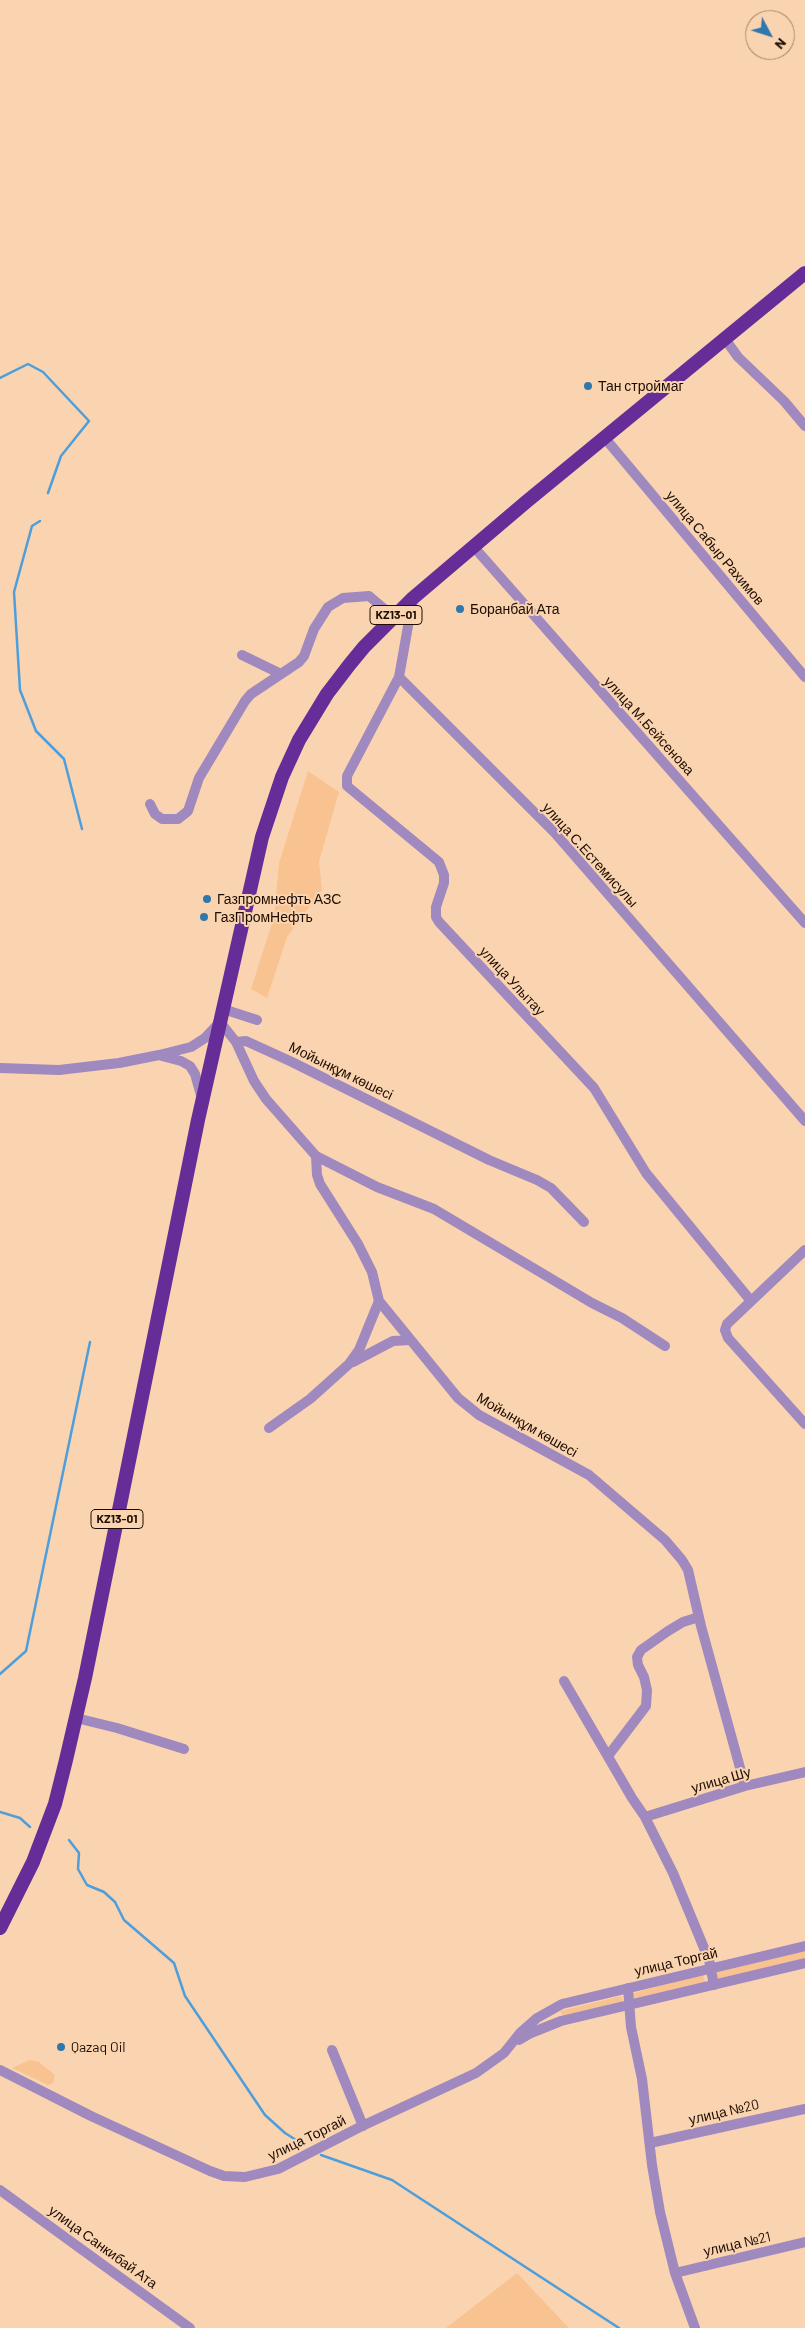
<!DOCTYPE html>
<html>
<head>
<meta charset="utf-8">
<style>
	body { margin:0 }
	#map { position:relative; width:805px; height:2328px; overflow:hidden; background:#fad4b0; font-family:Barlow,sans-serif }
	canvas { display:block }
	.north { position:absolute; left:745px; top:10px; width:50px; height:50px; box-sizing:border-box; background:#fad4b0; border:1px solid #a2846a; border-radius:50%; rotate:130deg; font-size:14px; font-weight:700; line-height:20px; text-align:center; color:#1d0d00 }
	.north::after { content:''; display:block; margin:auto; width:18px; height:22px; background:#3077ab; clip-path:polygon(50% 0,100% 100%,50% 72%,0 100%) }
</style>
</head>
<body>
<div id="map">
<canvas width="805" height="2328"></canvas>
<div class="north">N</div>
</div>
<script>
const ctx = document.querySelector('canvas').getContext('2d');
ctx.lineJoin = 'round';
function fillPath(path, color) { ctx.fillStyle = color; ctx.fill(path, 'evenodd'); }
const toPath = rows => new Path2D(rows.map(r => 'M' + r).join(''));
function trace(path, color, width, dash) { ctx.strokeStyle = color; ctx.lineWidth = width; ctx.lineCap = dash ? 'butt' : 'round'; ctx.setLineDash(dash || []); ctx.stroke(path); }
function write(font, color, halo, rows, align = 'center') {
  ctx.font = font + ' Barlow,sans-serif'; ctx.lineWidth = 4; ctx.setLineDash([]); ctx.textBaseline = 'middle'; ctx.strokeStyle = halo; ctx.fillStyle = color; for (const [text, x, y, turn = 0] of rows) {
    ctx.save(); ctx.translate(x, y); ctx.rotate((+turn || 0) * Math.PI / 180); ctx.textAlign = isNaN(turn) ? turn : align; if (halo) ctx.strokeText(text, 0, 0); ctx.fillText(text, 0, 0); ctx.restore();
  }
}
fillPath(toPath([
	[308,771,339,792,319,862,322,890,287,937,267,998,251,989,274,917,279,863],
	[805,1951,805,1960,718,1980,716,1971],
	[703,1974,705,1982,634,2000,634,1993],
	[621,1996,623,2001,563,2016,560,2011],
	[30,2060,39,2062,55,2075,53,2083,48,2085,12,2068],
	[517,2273,569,2328,446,2328]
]), '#f8c391');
trace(toPath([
	[0,378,28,364,43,372,89,421,61,456,48,493],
	[40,521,32,526,14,592,20,690,36,731,64,759,82,829],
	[0,1674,26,1651,90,1342],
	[0,1812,20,1818,30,1827],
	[69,1840,79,1853,78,1869,87,1885,104,1892,115,1902,124,1920,174,1963,185,1996,265,2115,285,2133,304,2145],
	[321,2155,392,2180,619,2328]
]), '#4e9edb', 2.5);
trace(toPath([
	[725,339,738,357,784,401,805,426],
	[604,437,805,677],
	[473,546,805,923],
	[413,598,399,677,347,776,347,786,439,862,444,875,444,883,436,907,436,917,439,922,594,1088,646,1173,751,1301],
	[242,655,281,674],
	[399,677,555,833,805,1121],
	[150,804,155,814,162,819,178,819,188,811,199,778,245,701,251,694,299,662,304,656,314,629,328,607,343,598,369,596,394,617],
	[223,1009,257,1020],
	[236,1042,246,1041,292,1062,489,1160,537,1180,551,1188,584,1222],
	[162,1056,181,1061,190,1066,195,1074,202,1099],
	[0,1068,59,1070,119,1063,159,1055,191,1047,205,1038,220,1022,236,1042,254,1081,266,1099,316,1156,377,1187,434,1209,592,1303,622,1318,665,1346],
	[316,1156,317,1175,320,1184,358,1244,372,1272,379,1301,458,1398,479,1415,589,1475,665,1540,682,1560,688,1570,701,1626,745,1786],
	[805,1250,727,1324,725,1330,728,1338,805,1424],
	[353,1362,393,1341,410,1340],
	[269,1428,310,1399,349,1364,359,1350,379,1301],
	[564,1681,632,1798,645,1817,673,1873,709,1960,714,1985],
	[76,1718,117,1728,184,1749],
	[608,1756,646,1706,647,1690,644,1677,638,1665,637,1657,641,1650,668,1631,683,1622,699,1617],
	[645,1817,745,1786,805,1772],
	[628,1988,631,2027,642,2079,652,2165,660,2212,675,2273,695,2328],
	[519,2040,531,2033,561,2021,805,1963],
	[332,2050,363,2126],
	[0,2070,91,2116,210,2171,224,2176,245,2177,278,2169,360,2127,476,2073,504,2053,520,2033,537,2018,562,2004,805,1946],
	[650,2143,805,2109],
	[0,2190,190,2328],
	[675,2273,805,2242]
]), '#a089be', 10);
trace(toPath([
	[0,1928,33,1862,55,1804,66,1760,85,1678,198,1120,262,837,282,777,299,740,327,694,350,664,364,647,413,598,526,502,805,273]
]), '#662c98', 14);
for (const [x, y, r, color] of [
	[588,386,5,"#3077ab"],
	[460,609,5,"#3077ab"],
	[207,899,5,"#3077ab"],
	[204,917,5,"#3077ab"],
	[61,2047,5,"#3077ab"]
]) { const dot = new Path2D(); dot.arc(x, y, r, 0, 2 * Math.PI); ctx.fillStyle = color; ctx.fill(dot); trace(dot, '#fad4b0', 2); }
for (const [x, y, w] of [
	[396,615,52],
	[117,1519,52]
]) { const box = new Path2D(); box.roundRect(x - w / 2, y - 9.5, w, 19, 4); ctx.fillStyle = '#fad4b0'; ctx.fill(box); trace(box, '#1d0d00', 1); }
write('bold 12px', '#1d0d00', null, [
	["KZ13-01",396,615],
	["KZ13-01",117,1519]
]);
write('14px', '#1d0d00', '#fad4b0', [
	["Тан строймаг",598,386],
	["Боранбай Ата",470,609],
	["Газпромнефть АЗС",217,899],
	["ГазПромНефть",214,917],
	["Qazaq Oil",71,2047]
], 'left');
write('14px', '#1d0d00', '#fad4b0', [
	["улица Сабыр Рахимов",715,548,50],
	["улица М.Бейсенова",649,726,48],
	["улица С.Естемисулы",590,855,48],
	["улица Улытау",512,981,47],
	["Мойынқұм көшесі",341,1071,26],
	["Мойынқұм көшесі",527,1425,30],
	["улица Шу",721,1780,-16],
	["улица Торгай",676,1962,-13],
	["улица №20",724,2112,-13],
	["улица Торгай",307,2138,-26],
	["улица №21",737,2244,-13],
	["улица Санкибай Ата",103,2247,36]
]);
</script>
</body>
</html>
